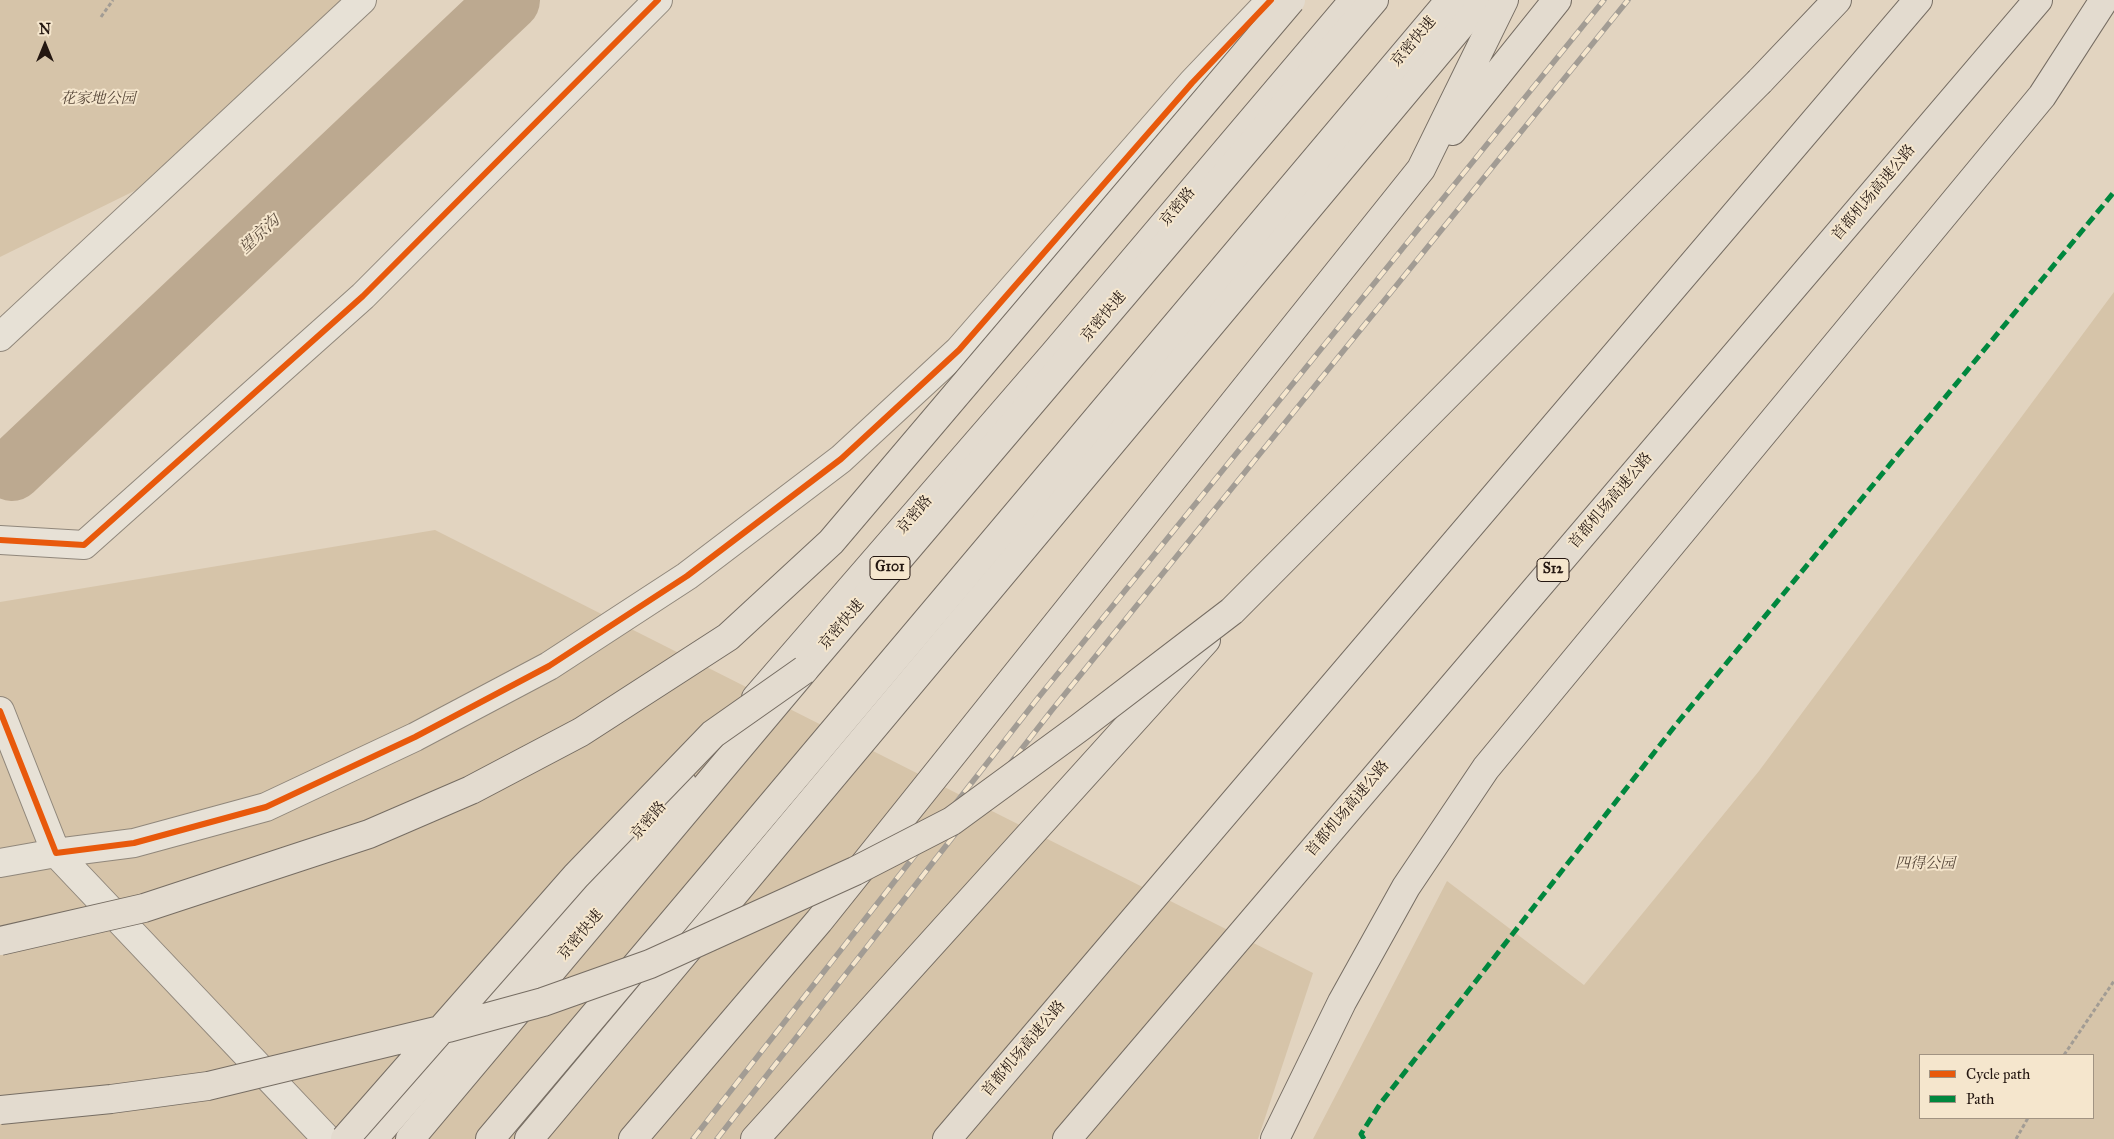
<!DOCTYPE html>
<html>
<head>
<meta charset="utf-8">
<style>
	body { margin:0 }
	#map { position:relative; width:2114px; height:1139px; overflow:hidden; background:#e2d4c0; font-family:"IM FELL Great Primer",serif }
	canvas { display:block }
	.legend { position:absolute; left:1919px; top:1054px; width:175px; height:65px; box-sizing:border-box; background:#f5e6cd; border:1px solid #a19382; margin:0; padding:6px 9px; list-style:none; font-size:15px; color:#241711 }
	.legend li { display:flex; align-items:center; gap:10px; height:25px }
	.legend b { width:25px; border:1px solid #a19382 }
	.north { position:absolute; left:20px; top:20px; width:50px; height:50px; -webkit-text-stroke:4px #f5e6cd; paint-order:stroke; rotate:0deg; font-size:14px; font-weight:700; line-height:20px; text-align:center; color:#241711 }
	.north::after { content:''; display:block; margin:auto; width:18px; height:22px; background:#241711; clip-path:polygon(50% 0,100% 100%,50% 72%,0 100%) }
</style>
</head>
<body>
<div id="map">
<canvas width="2114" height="1139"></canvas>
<ul class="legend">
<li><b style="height:6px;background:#e8590c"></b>Cycle path</li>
<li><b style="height:6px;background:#00873e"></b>Path</li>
</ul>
<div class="north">N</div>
</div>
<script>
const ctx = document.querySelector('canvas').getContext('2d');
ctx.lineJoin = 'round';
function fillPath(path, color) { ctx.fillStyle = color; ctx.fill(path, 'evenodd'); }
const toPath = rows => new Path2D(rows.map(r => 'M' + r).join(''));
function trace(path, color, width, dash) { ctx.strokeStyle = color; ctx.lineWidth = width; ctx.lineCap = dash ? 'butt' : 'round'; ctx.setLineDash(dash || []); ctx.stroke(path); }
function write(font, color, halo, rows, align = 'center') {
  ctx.font = font + ' "IM FELL Great Primer","Noto Serif SC",serif'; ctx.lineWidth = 4; ctx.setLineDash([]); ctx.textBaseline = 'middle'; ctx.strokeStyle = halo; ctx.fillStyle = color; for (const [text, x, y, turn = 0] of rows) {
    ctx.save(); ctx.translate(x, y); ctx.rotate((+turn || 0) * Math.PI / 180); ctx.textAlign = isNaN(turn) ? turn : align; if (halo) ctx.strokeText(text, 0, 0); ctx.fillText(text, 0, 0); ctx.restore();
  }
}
fillPath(toPath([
	[0,0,352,0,183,167,0,257],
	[2114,292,2114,1139,1313,1139,1447,881,1584,985,1759,771],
	[1920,1055,2093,1055,2093,1118,1920,1118],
	[435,530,1313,973,1258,1139,0,1139,0,602]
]), '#d6c4a9');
trace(toPath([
	[12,470,509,0]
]), '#bca990', 62);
const minor = toPath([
	[0,337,362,0],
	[0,540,84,545,363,296,658,0],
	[0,711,56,853,134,843,266,807,415,737,549,666,687,576,841,459,959,350,1192,83,1271,0],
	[0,863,56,853,327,1139]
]);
const major = toPath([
	[756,698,1054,354,1354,0],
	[373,1139,682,783],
	[529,1139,1482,0]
]);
const highway = toPath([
	[1760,81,1837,0],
	[1452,131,1557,0],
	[410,1139,804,670,1374,0],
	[490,1139,1450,0],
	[633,1139,819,921,1421,169,1504,0],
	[755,1139,1206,640],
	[947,1139,1918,0],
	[1067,1139,2038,0],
	[1275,1139,1342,1002,1406,887,1486,768,2042,96,2104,0]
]);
trace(minor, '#90877b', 30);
trace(major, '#766d63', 30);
trace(highway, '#766d63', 30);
trace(toPath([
	[101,17,113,0],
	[2064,1055,2114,981],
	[2016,1139,2028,1118]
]), '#a29c94', 3, [4, 2.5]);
trace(minor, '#e7e1d6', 28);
trace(major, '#e3dbcf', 28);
trace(highway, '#e3dbcf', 28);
const rail = toPath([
	[693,1139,1038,698,1604,0],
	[717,1139,1052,710,1628,0]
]);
trace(rail, '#a29c94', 5.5);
trace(rail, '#f5e6cd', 4, [11]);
const highwayBridge = toPath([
	[0,941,144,908,369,834,471,790,581,732,728,637,831,542,1291,0],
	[0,1110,111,1099,208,1086,448,1028,543,1002,650,964,855,871,952,821,1079,728,1232,611,1760,81],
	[345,1139,576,876,713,734,804,670]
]);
trace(highwayBridge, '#766d63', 30, []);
trace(highwayBridge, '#e3dbcf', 28);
trace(toPath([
	[1364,1139,1361,1134,1380,1104,1678,722,2114,192]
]), '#00873e', 5, [10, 5]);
trace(toPath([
	[0,540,84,545,363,296,658,0],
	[0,711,56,853,134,843,266,807,415,737,549,666,687,576,841,459,959,350,1192,83,1271,0]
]), '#e8590c', 6);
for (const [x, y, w] of [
	[890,568,40],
	[1553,570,32]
]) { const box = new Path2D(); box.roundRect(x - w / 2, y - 11.5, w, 23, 4); ctx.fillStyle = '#f5e6cd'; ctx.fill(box); trace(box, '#241711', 1); }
write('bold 14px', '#241711', null, [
	["G101",890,568],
	["S12",1553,570]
]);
write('15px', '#241711', '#f5e6cd', [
	["京密快速",1414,42,-50],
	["首都机场高速公路",1874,193,-50],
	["京密路",1178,207,-50],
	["京密快速",1104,317,-50],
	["首都机场高速公路",1611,501,-50],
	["京密路",915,515,-49],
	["京密快速",842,625,-50],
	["首都机场高速公路",1348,809,-50],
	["京密路",649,821,-49],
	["京密快速",581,935,-50],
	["首都机场高速公路",1024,1049,-50]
]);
write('italic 15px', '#574739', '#f5e6cd', [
	["花家地公园",98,99],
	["四得公园",1925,864]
]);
write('italic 16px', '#5a4a3b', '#f5e6cd', [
	["望京沟",260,235,-43]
]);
</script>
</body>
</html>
